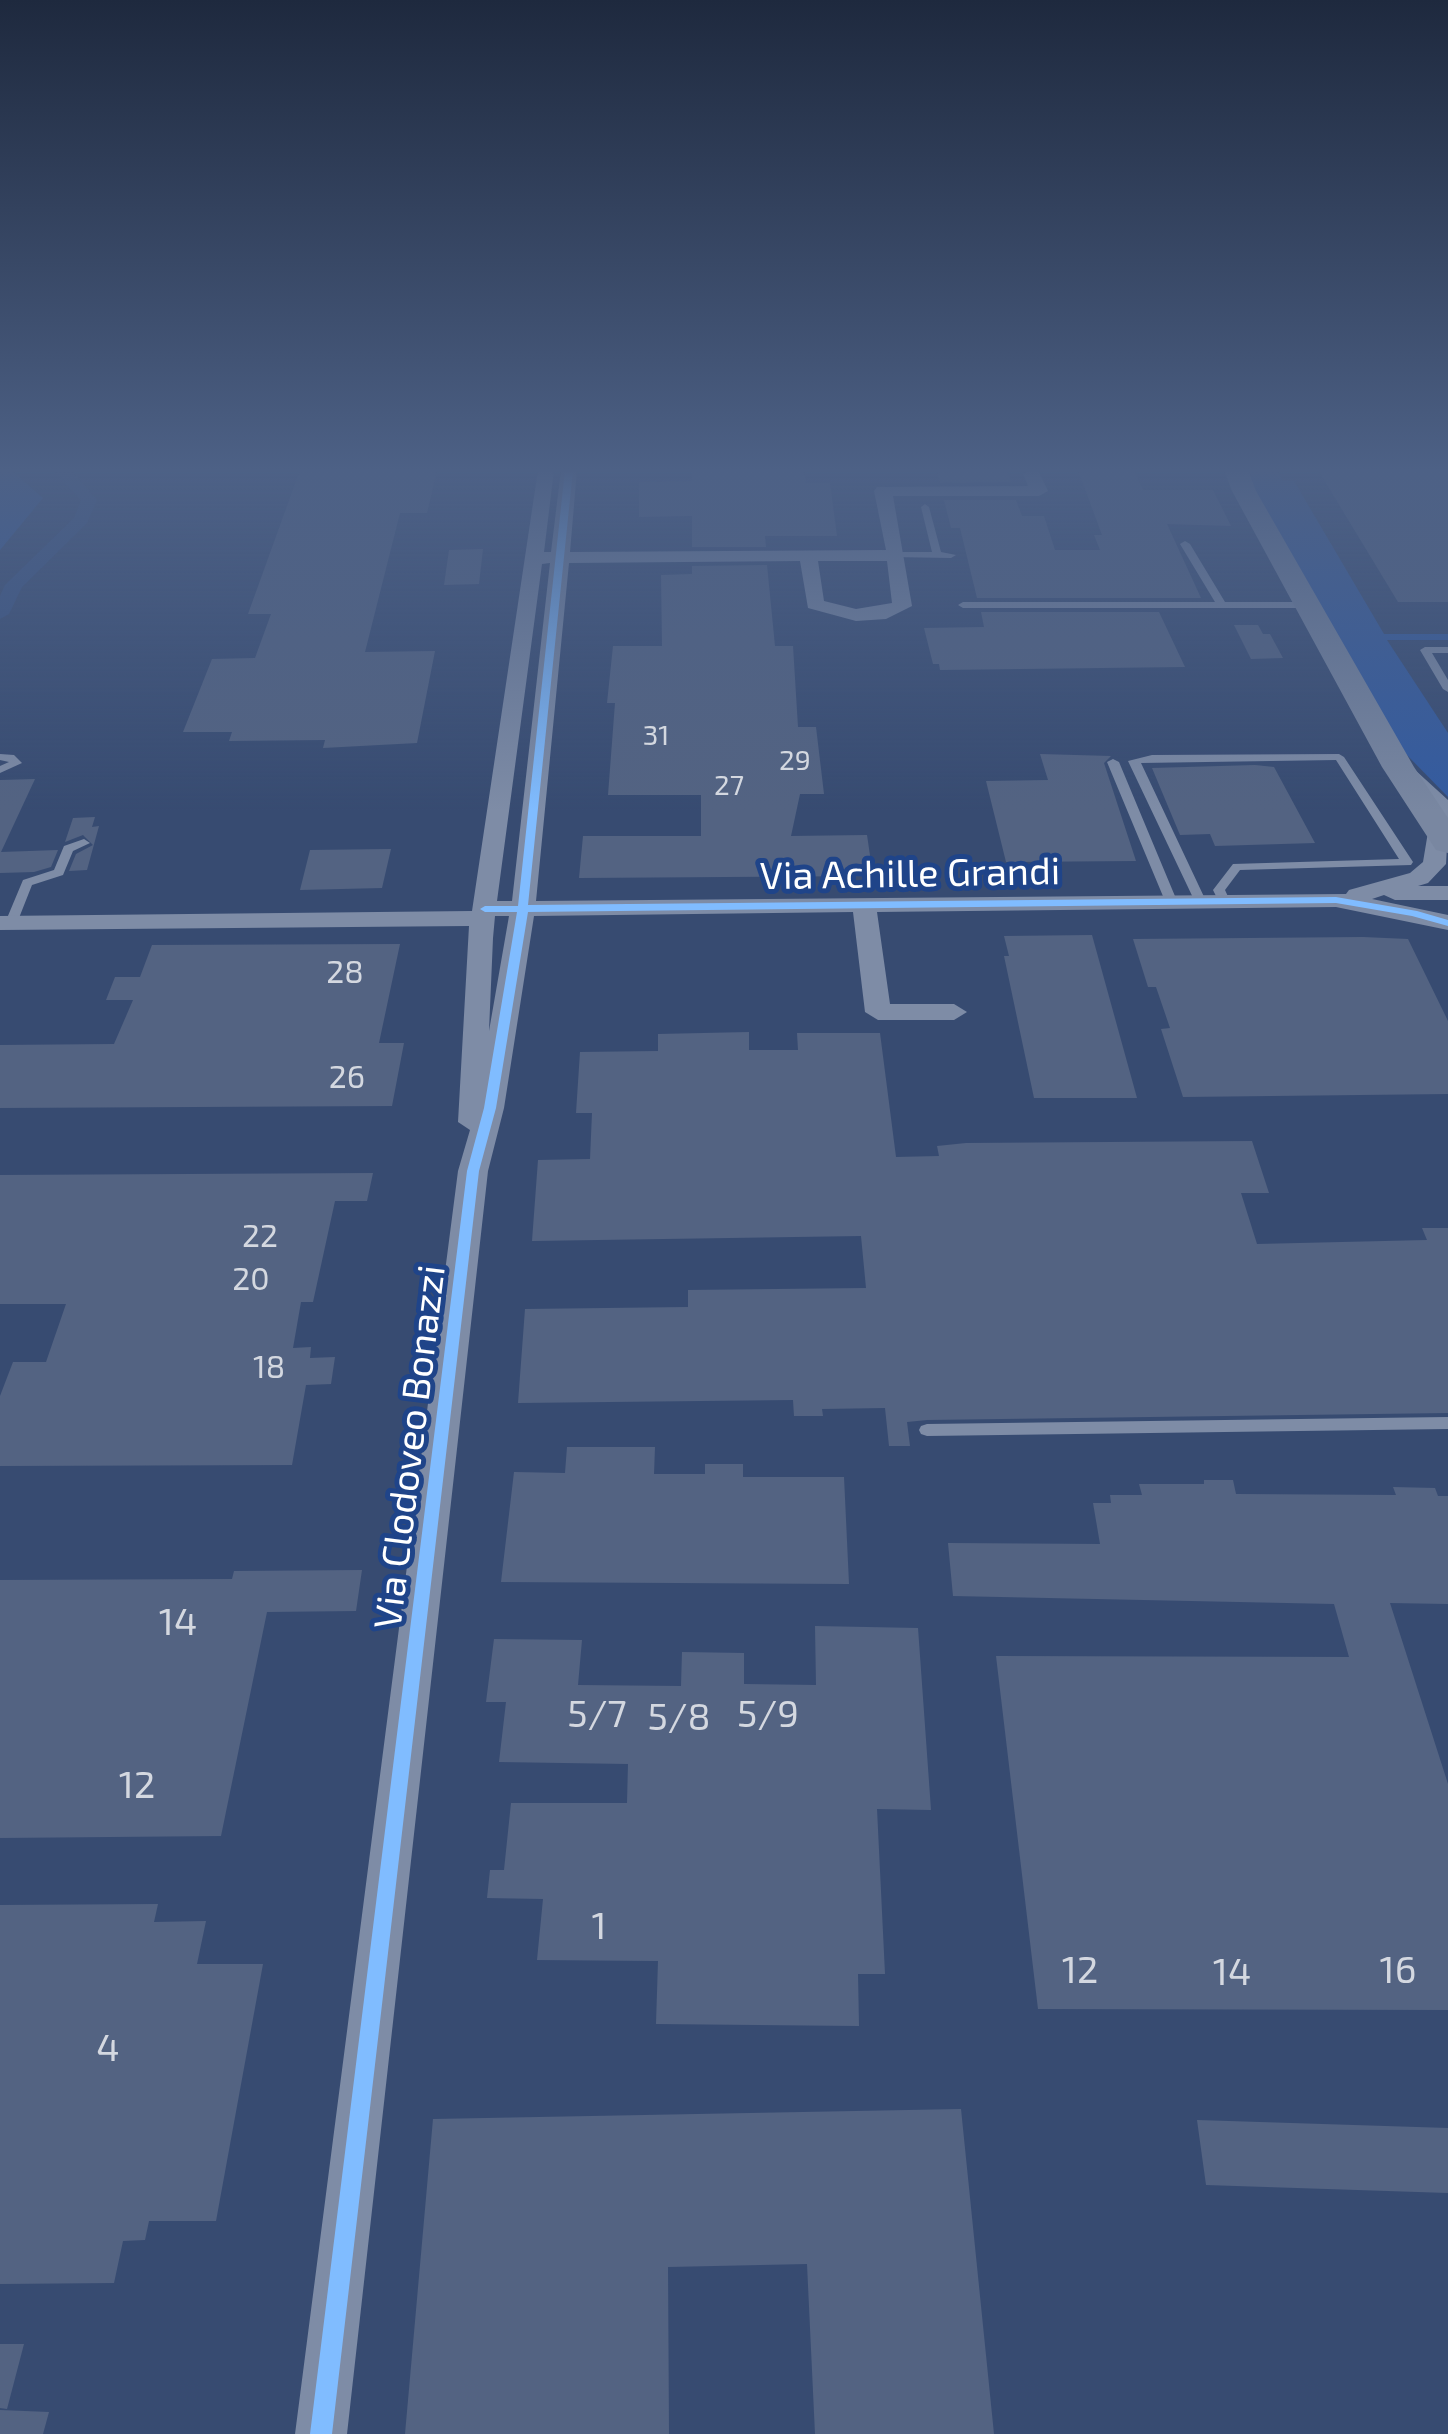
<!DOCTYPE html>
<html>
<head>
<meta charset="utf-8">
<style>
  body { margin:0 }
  canvas { display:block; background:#374b71 }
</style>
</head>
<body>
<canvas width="1448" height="2434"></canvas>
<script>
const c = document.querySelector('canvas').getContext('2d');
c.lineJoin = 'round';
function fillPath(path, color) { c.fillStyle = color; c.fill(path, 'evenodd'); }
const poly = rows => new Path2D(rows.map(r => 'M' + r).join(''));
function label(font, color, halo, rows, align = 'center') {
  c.font = font + ' "Exo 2",sans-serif'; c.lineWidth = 10; c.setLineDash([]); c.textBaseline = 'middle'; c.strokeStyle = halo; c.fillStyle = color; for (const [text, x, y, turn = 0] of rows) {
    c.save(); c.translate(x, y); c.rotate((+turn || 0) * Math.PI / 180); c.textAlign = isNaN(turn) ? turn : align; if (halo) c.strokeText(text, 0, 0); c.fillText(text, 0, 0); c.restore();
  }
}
const green = poly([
  [0,470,11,470,43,498,0,550],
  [1247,470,1277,470,1282,481,1294,481,1384,634,1448,634,1448,640,1387,640,1448,733,1448,797,1404,752,1258,498]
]);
const canal = poly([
  [53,470,71,470,97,500,87,523,22,587,9,614,0,619,0,596,5,585,74,518,81,500,53,470]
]);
const building = poly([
  [300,470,437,470,427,513,400,513,365,652,435,651,417,743,323,748,325,740,229,741,232,732,183,732,212,659,255,658,271,614,248,614],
  [692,470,804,470,806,483,830,483,837,536,765,536,766,547,692,547,692,516,639,517,639,482,692,481],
  [962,470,1007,470,1011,482,940,483,937,471],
  [1078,470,1134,470,1143,490,1213,490,1231,526,1167,524,1201,598,977,598,960,528,951,528,944,500,1016,500,1022,516,1044,516,1055,550,1100,550,1094,535,1102,535],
  [1318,470,1448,470,1448,602,1398,602],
  [483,549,479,584,444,585,449,550],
  [767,565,775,646,793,646,798,727,816,727,824,794,800,794,791,836,867,835,873,876,579,878,583,836,701,836,701,795,608,795,615,703,607,703,613,646,662,646,661,575,692,574,692,566],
  [981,612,1159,612,1185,667,940,670,939,664,933,664,924,628,984,627],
  [1234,625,1258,625,1263,634,1270,634,1283,658,1251,659],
  [1040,754,1111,756,1104,763,1136,861,1006,862,986,781,1048,780],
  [1255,765,1274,767,1315,843,1215,846,1210,834,1180,835,1152,768],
  [35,779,1,852,58,850,51,867,34,872,0,873,0,780],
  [95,817,92,827,99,826,87,870,69,871,76,854,93,845,83,835,65,842,73,818],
  [391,849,382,888,300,890,310,850],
  [1092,935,1137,1098,1034,1098,1004,956,1009,956,1004,936],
  [1363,937,1408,939,1448,1021,1448,1094,1183,1097,1161,1029,1170,1028,1156,987,1148,987,1133,939],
  [400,944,379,1043,404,1043,392,1106,0,1108,0,1045,114,1044,133,1000,106,1000,115,977,140,977,152,945],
  [749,1032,749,1050,798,1050,797,1033,880,1033,896,1157,939,1156,937,1146,966,1143,1252,1141,1269,1193,1241,1193,1257,1244,1427,1240,1422,1228,1448,1228,1448,1413,927,1420,907,1422,910,1446,889,1446,885,1408,822,1409,823,1416,794,1416,793,1400,518,1403,525,1309,688,1307,688,1290,866,1288,861,1236,532,1241,538,1160,590,1159,592,1113,576,1113,580,1052,658,1051,658,1034],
  [373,1173,367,1201,335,1201,313,1302,301,1302,293,1348,311,1347,310,1358,335,1357,331,1384,306,1385,292,1465,0,1466,0,1396,13,1362,46,1362,66,1304,0,1304,0,1175],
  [567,1447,655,1447,654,1474,705,1474,705,1464,743,1464,743,1477,844,1477,849,1584,501,1582,514,1472,565,1473],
  [1204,1480,1233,1480,1236,1494,1396,1495,1393,1487,1435,1488,1438,1496,1448,1496,1448,1604,1390,1603,1448,1784,1448,2010,1038,2009,996,1656,1349,1657,1334,1604,953,1596,948,1543,1100,1544,1093,1503,1111,1503,1110,1495,1142,1495,1139,1484,1204,1484],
  [362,1570,356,1611,267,1612,221,1836,0,1838,0,1580,232,1579,234,1571],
  [815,1626,918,1628,931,1810,877,1809,885,1974,858,1974,859,2026,656,2024,658,1961,537,1960,543,1899,487,1898,490,1870,504,1870,511,1803,627,1803,628,1764,499,1762,506,1702,486,1702,494,1639,582,1640,578,1685,681,1686,682,1652,744,1653,744,1684,816,1685],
  [158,1904,154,1922,206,1921,197,1964,263,1964,216,2221,149,2221,145,2240,123,2241,114,2283,0,2284,0,1905],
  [961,2109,994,2434,815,2434,807,2264,668,2267,669,2434,405,2434,433,2119],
  [1197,2120,1448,2128,1448,2193,1206,2185],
  [0,2344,24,2344,7,2409,0,2408],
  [0,2410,49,2412,43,2434,0,2434]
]);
const service = poly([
  [925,504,929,507,941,552,956,555,951,558,893,557,893,553,896,552,932,552,921,507,925,504],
  [1185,541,1190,544,1225,602,1307,602,1312,605,1307,608,963,608,958,605,963,602,1215,602,1180,544,1185,541],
  [1425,647,1448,647,1448,653,1432,653,1448,680,1448,692,1443,689,1420,650,1425,647],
  [0,754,14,755,22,763,0,773,0,766,9,762,0,760,0,754],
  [1339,754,1344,757,1413,862,1411,865,1240,870,1225,890,1230,901,1224,905,1220,904,1213,890,1233,864,1399,859,1336,760,1141,763,1206,901,1200,905,1196,904,1128,761,1152,755,1339,754],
  [1113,759,1119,762,1177,901,1175,904,1171,905,1165,901,1107,762,1113,759],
  [84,839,90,843,73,851,63,875,32,885,17,923,11,927,7,926,5,923,23,880,54,870,64,846,84,839],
  [1448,1417,1448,1429,927,1436,921,1434,919,1430,921,1426,927,1424,1448,1417]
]);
const minor = poly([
  [538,470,554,470,544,552,551,552,561,470,577,470,570,552,886,550,874,491,877,487,1028,486,1023,473,1038,470,1048,491,1039,496,893,496,912,606,886,619,856,621,808,608,800,561,569,563,536,901,1346,894,1349,890,1410,873,1423,862,1428,832,1440,825,1448,827,1446,864,1428,883,1418,886,1448,886,1448,900,1395,900,1384,895,1372,899,1448,915,1448,930,1336,907,877,912,890,1004,954,1004,967,1012,954,1020,878,1020,865,1012,853,912,534,916,504,1108,488,1171,347,2434,295,2434,458,1171,470,1130,458,1122,469,926,0,930,0,916,472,911,538,470],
  [818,561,887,561,892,603,856,609,824,601,818,561],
  [550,563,512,901,497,901,542,564,550,563],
  [495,916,509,916,489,1031,493,938,495,916],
  [1406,767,1414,769,1448,800,1448,819,1440,817,1398,779,1395,774,1406,767]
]);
const secondary = poly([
  [1224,470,1248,470,1256,491,1414,767,1448,818,1448,853,1436,850,1382,767,1232,491,1224,470]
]);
const cycleway = poly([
  [565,470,573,470,528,905,1336,897,1417,911,1448,920,1448,926,1412,916,1336,903,528,912,496,1108,479,1171,332,2434,310,2434,467,1171,484,1108,517,912,485,912,480,909,485,906,518,906,565,470]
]);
const farNumbernames = [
  ["31",656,736],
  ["29",795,761],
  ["27",729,786]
];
const numberNames = [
  ["28",345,972],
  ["26",347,1077],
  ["22",260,1236],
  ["20",251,1279],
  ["18",269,1367]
];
const streetNames = [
  ["Via Achille Grandi",910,874,-1],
  ["Via Clodoveo Bonazzi",410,1447,-83]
];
const nearNumbernames = [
  ["14",178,1622],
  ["5/7",597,1714],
  ["5/9",768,1714],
  ["5/8",679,1717],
  ["12",137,1785],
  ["1",599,1926],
  ["12",1080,1970],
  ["16",1398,1970],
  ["14",1232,1972],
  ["4",108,2048]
];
fillPath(green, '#335ba0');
fillPath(canal, '#385384');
fillPath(building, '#536382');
fillPath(service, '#7e8ca6');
fillPath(minor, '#7e8ca6');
fillPath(secondary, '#7987a1');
fillPath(cycleway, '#80bcff');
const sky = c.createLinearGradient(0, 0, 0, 811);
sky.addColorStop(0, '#1e293e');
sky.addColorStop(0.58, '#4d6186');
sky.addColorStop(1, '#4d618600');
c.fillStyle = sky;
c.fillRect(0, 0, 1448, 811);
label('28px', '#d4d8e0', null, farNumbernames);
label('32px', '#d4d8e0', null, numberNames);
label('38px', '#fff', '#1f4489', streetNames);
label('38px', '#d4d8e0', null, nearNumbernames);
</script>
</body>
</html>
